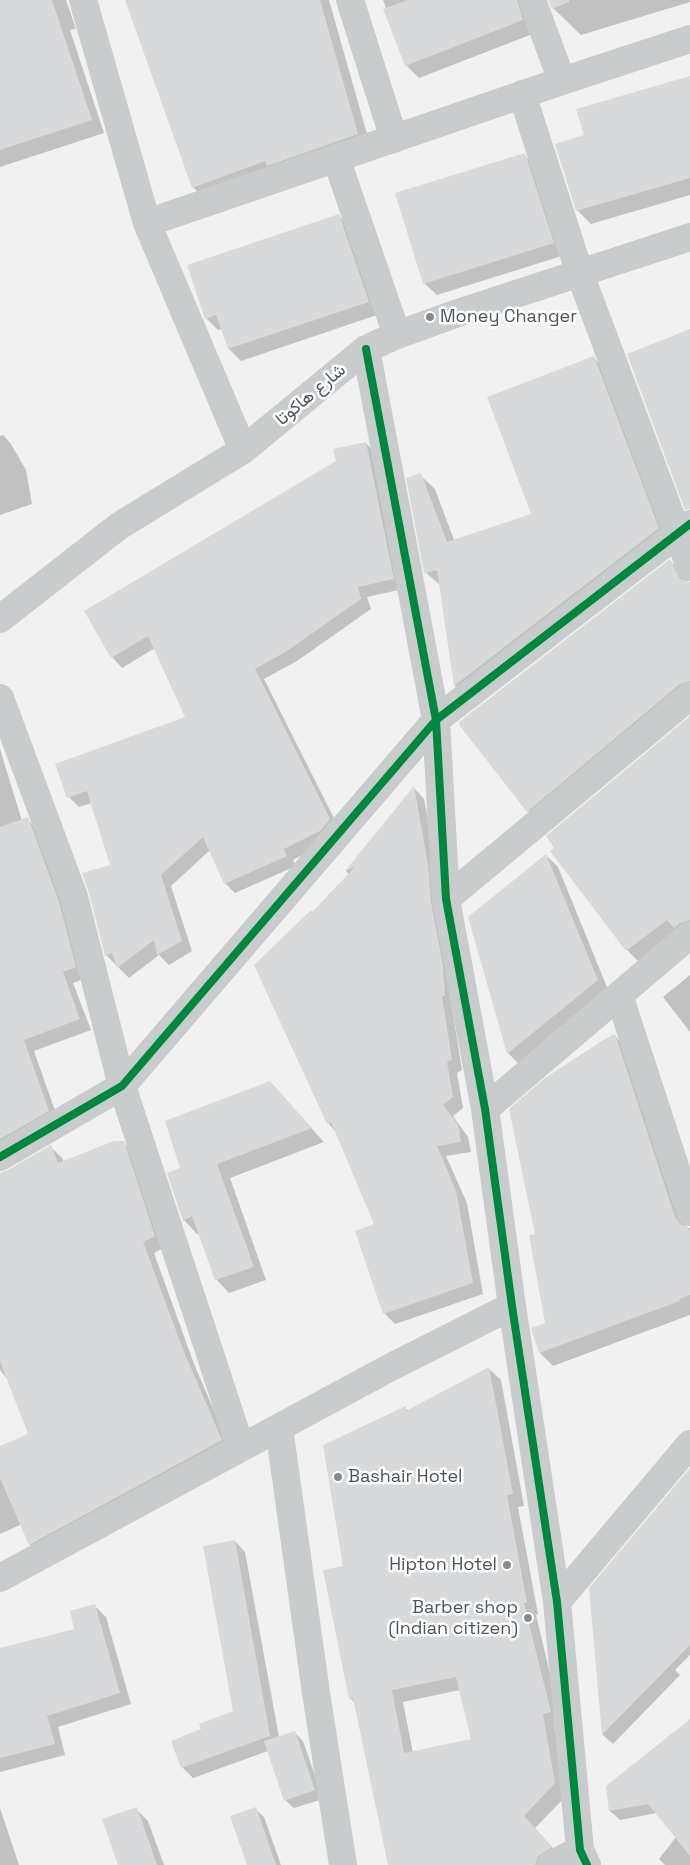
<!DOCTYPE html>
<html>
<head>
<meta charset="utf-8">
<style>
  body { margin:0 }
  canvas { display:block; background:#f2f1f1 }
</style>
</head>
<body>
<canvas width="690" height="1865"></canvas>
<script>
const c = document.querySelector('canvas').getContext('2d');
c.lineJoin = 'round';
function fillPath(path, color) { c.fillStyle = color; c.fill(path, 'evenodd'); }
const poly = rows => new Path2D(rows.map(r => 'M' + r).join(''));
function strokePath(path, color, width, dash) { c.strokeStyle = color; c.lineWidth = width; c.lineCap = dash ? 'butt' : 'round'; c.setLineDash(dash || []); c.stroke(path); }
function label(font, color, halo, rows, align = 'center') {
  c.font = font + ' "Space Grotesk",Vazirmatn,sans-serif'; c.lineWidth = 5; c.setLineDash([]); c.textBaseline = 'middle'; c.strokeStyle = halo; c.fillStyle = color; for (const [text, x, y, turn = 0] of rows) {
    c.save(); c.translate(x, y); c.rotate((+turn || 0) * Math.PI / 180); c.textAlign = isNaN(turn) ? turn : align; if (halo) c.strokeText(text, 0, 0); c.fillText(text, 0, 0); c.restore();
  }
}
const shadow = poly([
  [0,0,66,0,76,29,70,30,104,133,0,167],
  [126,0,329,0,371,148,207,201,193,187],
  [383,0,538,0,535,33,419,78,406,65],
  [549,0,690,0,690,2,581,35,553,8],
  [690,78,690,195,591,224,577,210,585,136],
  [524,155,536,167,565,255,437,295,424,283],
  [338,215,350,227,380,314,241,361,229,349,222,329,218,330,206,318],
  [594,358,608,372,672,543,469,700,455,686,441,586,425,572,420,475,435,489,454,540,533,515],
  [3,435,11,444,26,470,32,504,0,515,0,436],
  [366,443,376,454,403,589,367,597,371,609,297,661,264,679,340,830,330,841,293,860,296,866,235,893,225,883,210,850,171,886,192,951,169,965,159,955,129,978,106,955,112,866,92,803,79,807,69,797,187,717,155,648,122,668,112,657],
  [670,561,685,575,690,589,690,702,542,825,528,811],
  [690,718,690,926,638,961,627,950,551,851],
  [0,749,22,821,27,819,38,830,86,978,73,983,91,1030,34,1051,59,1122,0,1158],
  [414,788,424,799,439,876,452,1007,462,1070,457,1073,463,1108,453,1116,468,1137,471,1152,446,1156,467,1203,483,1294,395,1324,384,1313,376,1225,336,1132,328,1123,312,913,349,874,346,871],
  [546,855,558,867,609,992,520,1065,508,1053],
  [690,975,690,1032,663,997],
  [615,1036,628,1049,687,1228,690,1228,690,1315,553,1366,540,1353,547,1324,536,1235],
  [270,1083,324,1142,230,1178,266,1280,229,1293,216,1279,199,1233,197,1234,184,1220,182,1169],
  [123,1142,134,1154,165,1247,154,1253,194,1364,232,1452,41,1555,30,1544,22,1524,0,1534,0,1448,30,1435,9,1381,0,1370,0,1174,8,1172,51,1147,62,1158,64,1162],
  [489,1369,501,1380,524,1506,518,1507,538,1614,536,1615,562,1724,554,1726,567,1795,535,1828,563,1859,554,1865,389,1865,355,1703,350,1698,345,1567,405,1408,409,1411],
  [460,1690,473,1740,413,1753,403,1702],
  [690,1470,690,1655,675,1670,680,1675,613,1744,603,1735,591,1588],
  [235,1541,245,1552,279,1737,294,1732,303,1741,323,1799,294,1808,285,1800,268,1751,193,1778,182,1767,202,1730,234,1712],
  [95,1606,106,1617,131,1704,58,1727,65,1755,0,1772,0,1649,76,1630],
  [690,1731,690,1865,665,1865,659,1859,676,1837,657,1813,620,1820,610,1811],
  [0,1808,19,1865,0,1865],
  [136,1809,148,1821,164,1865,119,1865],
  [255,1809,264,1817,281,1865,248,1865]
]);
const building = poly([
  [0,0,52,0,92,120,0,150],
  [125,0,320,0,358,134,267,166,265,161,192,188],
  [408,0,517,0,523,20,405,66,383,9],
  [549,0,569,0,569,2,552,9],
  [690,76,690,178,576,211,555,144,584,135,576,109],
  [525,153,554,243,423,284,395,193],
  [339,214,369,302,228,349,216,315,205,319,187,265],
  [690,329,690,509,685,510,627,354],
  [594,356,659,528,454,686,437,570,424,573,406,478,421,473,447,542,531,514,487,397],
  [366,442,394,579,358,587,361,599,287,651,255,669,330,819,320,831,284,849,287,856,224,884,203,837,161,875,182,941,157,955,154,940,117,968,112,953,105,956,89,893,82,873,110,865,87,791,67,798,55,764,185,717,148,636,111,658,84,611,336,461,333,449],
  [670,559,680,579,690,582,690,681,680,684,527,812,460,726,459,722],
  [690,716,690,920,680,923,674,928,667,920,626,951,550,851,554,848,546,836],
  [414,786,428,864,431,902,443,966,445,996,442,996,452,1060,447,1062,453,1097,443,1105,458,1125,461,1142,437,1146,456,1191,473,1283,383,1314,355,1231,374,1224,331,1122,327,1124,254,965,311,910,312,912,355,867,345,871],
  [28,817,59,902,76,967,63,972,80,1019,24,1040,49,1111,0,1139,0,827],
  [546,854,598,980,507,1054,468,917],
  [615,1034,675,1217,680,1224,688,1227,690,1232,690,1295,679,1299,680,1301,539,1353,531,1328,545,1323,529,1235,535,1234,509,1109,545,1078,605,1039],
  [270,1081,312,1128,217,1164,254,1267,215,1280,192,1216,183,1221,167,1173,180,1168,165,1121],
  [114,1141,124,1141,155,1236,143,1242,184,1352,222,1440,29,1545,0,1478,0,1446,28,1434,0,1361,0,1173,8,1170,51,1145,58,1163],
  [489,1367,513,1494,507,1495,527,1603,524,1603,551,1712,543,1714,555,1783,524,1816,552,1847,538,1856,535,1865,388,1865,353,1698,349,1699,323,1570,343,1566,323,1445,406,1406,406,1411],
  [456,1677,471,1739,404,1753,392,1690],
  [690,1468,690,1645,602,1735,589,1588],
  [235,1540,270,1736,181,1768,171,1741,201,1729,199,1724,233,1711,203,1546],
  [95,1604,120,1693,47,1716,55,1744,0,1758,0,1648,74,1629,70,1611],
  [690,1719,690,1856,648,1804,609,1811,606,1786],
  [295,1731,315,1790,284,1801,264,1741],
  [137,1807,157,1865,118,1865,102,1819],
  [256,1807,276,1865,247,1865,230,1816]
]);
const minor = poly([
  [83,0,147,223,243,450],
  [350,0,394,139],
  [532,0,562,81],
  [522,94,580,274,690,567],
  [336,158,397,335],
  [147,223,562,81,690,39],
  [366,349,436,720,446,899,485,1109,512,1306,557,1602,580,1850,587,1865],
  [0,619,119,526,243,450,366,349,397,335,455,314,690,237],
  [0,698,74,897,122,1086,241,1448],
  [446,899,690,696],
  [619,995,690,1212],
  [485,1109,690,935],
  [0,1157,122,1086,436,720,690,524],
  [279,1428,316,1693,343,1865],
  [0,1578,391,1367,512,1306],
  [557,1602,690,1444],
  [551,1865,580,1850]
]);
const cycleway = poly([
  [366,349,436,720,446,899,485,1109,512,1306,557,1602,580,1850,587,1865],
  [0,1157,122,1086,436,720,690,524]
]);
const markers = [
  [430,317,5,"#838c92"],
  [338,1477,5,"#838c92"],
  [507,1565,5,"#838c92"],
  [528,1618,5,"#838c92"]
];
const poiNames = [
  ["Money Changer",440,317],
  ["Bashair Hotel",348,1477],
  ["Hipton Hotel",497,1565,"right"],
  ["Barber shop",518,1608,"right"],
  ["(Indian citizen)",518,1629,"right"]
];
const streetNames = [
  ["شارع هاكوتا",311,395,-40]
];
fillPath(shadow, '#0003');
fillPath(building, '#d8d9da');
strokePath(minor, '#c8cccd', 28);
strokePath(cycleway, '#00873e', 8);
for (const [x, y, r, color] of markers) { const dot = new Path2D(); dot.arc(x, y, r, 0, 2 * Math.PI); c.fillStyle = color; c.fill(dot); strokePath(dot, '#fff', 2); }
label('18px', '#47565f', '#fff', poiNames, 'left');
label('18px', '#47565f', '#fff', streetNames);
</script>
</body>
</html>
